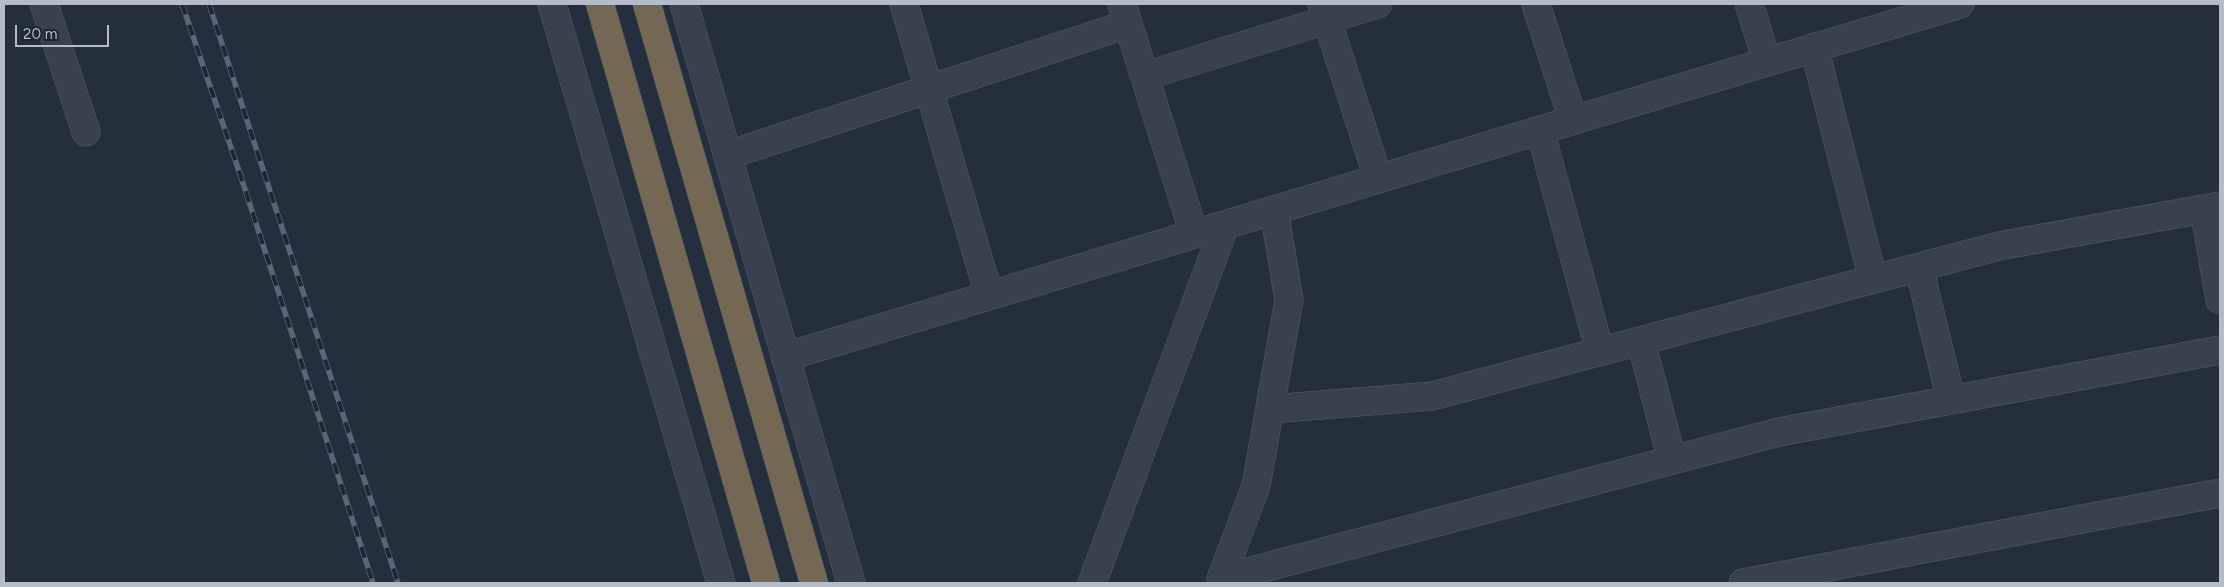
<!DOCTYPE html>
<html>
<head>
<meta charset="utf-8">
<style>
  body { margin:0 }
  #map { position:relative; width:2224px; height:587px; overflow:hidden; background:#242f3e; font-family:Figtree,sans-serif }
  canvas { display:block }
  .frame { position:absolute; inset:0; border:5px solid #b4bcc9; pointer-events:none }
  .scale { position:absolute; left:15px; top:25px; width:94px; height:22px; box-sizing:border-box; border:2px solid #b4bcc9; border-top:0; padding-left:6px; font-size:15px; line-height:18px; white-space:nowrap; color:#b4bcc9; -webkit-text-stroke:4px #1d2633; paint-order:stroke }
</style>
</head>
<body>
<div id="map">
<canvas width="2224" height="587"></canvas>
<div class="frame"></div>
<div class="scale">20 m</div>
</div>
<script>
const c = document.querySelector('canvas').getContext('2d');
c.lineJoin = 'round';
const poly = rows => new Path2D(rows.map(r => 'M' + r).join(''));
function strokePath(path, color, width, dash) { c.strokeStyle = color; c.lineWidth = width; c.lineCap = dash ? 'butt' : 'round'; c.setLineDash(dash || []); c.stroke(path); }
const minor = poly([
  [44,4,86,132],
  [552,4,721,583],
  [684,4,851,583],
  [904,4,989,295],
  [1122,4,1194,234],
  [1322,4,1378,178],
  [1536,4,1573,120],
  [1749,4,1767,61],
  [1814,47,1873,279],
  [1145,76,1378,4],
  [1540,130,1600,352],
  [728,155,1128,24],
  [2204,209,2220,300],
  [1919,267,1951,400],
  [1641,341,1672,460],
  [785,357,1960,4],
  [1271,409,1432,396,1999,246,2220,206],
  [1221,579,1779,432,2220,350],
  [1221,579,1256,486,1289,300,1274,210],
  [1092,583,1225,225],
  [1743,583,2220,493]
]);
const highway = poly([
  [600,4,766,583],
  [647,4,814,583]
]);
const rail = poly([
  [182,4,240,174,373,583],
  [209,4,398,583]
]);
strokePath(minor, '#565f6c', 29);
strokePath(highway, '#434c59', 29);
strokePath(minor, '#38414e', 28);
strokePath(highway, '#746855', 28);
strokePath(rail, '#5a6575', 5.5);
strokePath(rail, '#1d2633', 4, [11]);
</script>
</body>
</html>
